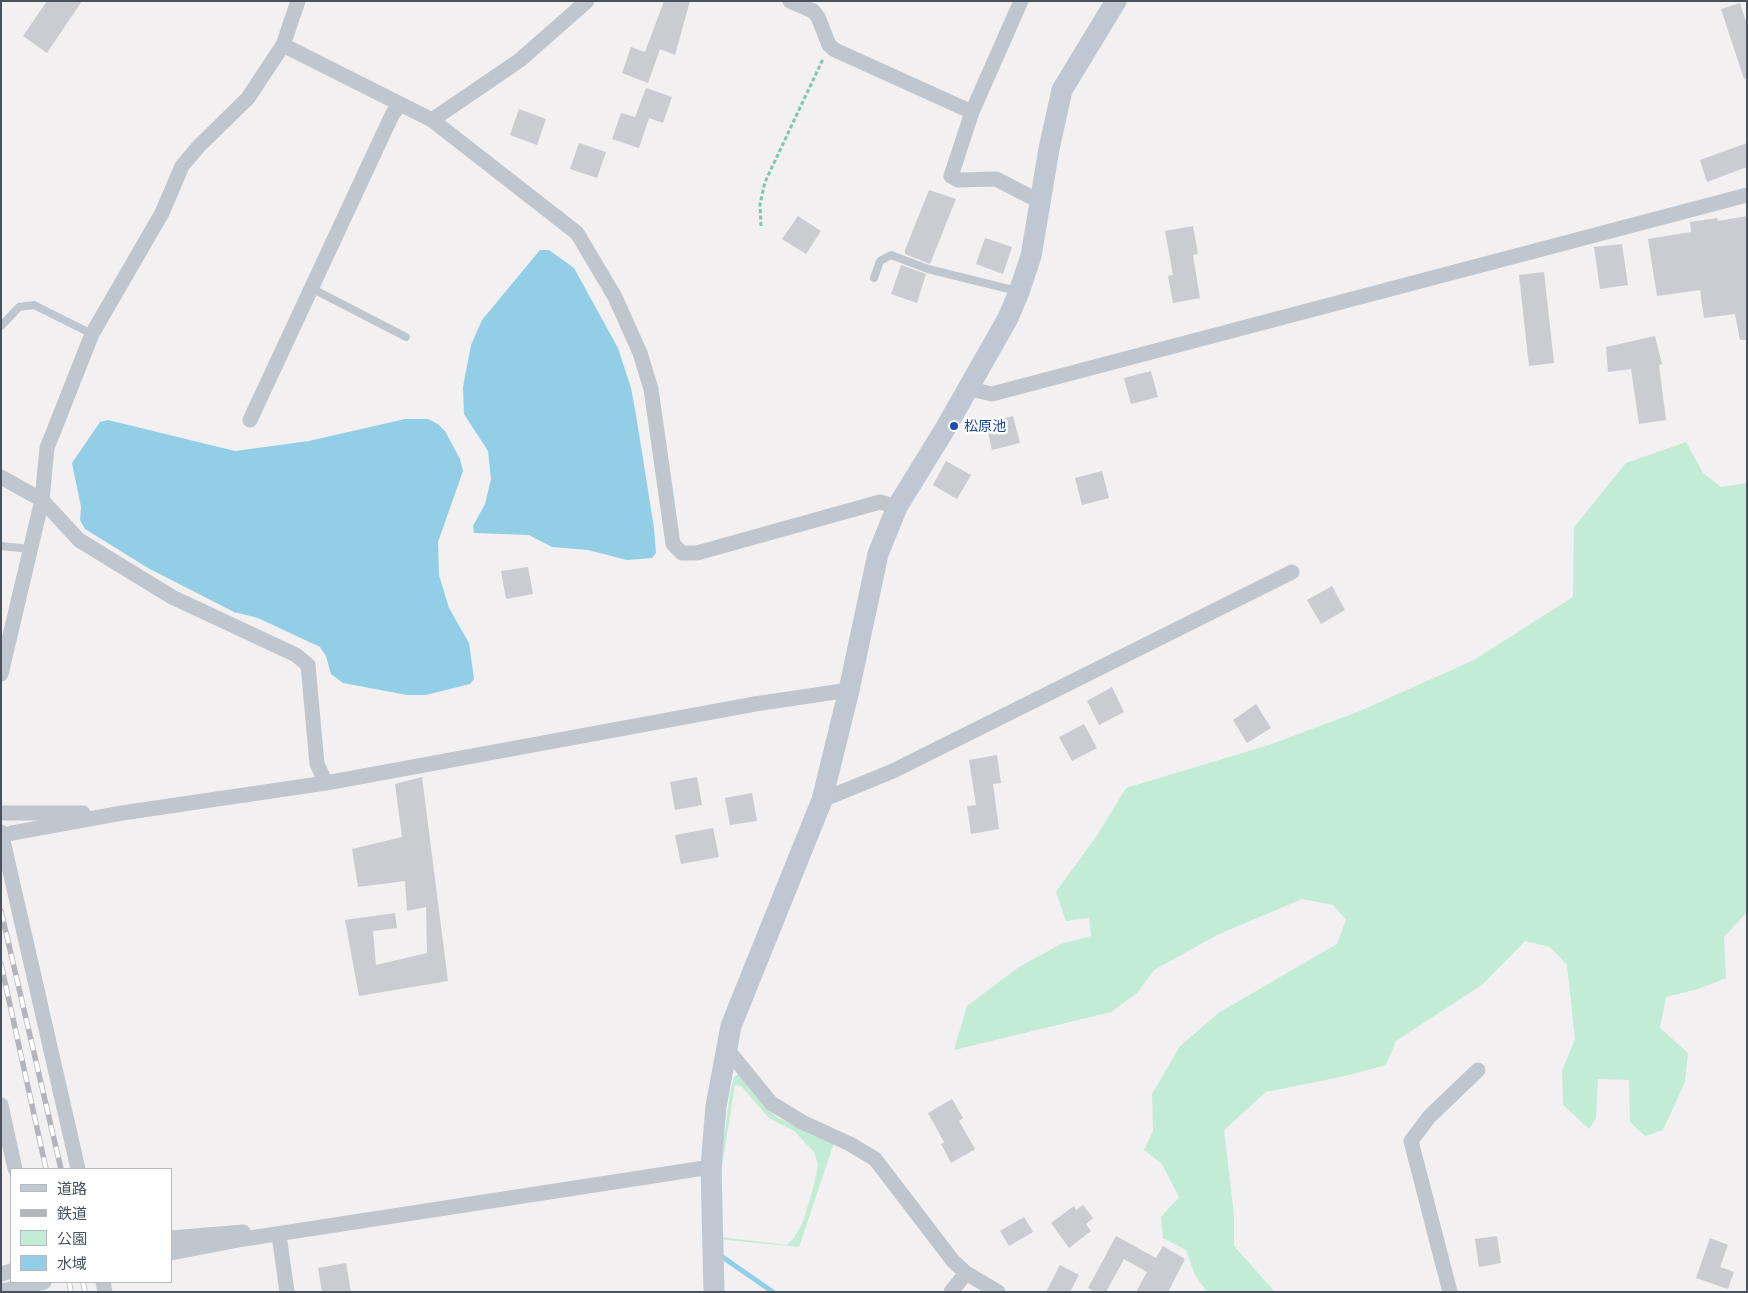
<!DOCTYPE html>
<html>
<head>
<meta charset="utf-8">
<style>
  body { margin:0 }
  #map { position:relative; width:1748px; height:1293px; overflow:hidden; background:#f2f0f0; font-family:Barlow,"Noto Sans JP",sans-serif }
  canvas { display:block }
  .frame { position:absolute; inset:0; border:2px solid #49525c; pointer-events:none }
  .legend { position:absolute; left:10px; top:1168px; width:162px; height:115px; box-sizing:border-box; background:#fff; border:1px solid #b6babe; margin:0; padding:6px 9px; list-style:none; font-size:15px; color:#49525c }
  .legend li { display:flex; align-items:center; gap:10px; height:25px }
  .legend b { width:25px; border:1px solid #b6babe }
</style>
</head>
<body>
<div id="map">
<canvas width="1748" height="1293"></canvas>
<div class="frame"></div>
<ul class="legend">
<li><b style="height:6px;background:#bfc7d2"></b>道路</li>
<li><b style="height:6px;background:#b3b5ba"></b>鉄道</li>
<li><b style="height:14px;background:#c2ecd5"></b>公園</li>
<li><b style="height:14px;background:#92cfe6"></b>水域</li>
</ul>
</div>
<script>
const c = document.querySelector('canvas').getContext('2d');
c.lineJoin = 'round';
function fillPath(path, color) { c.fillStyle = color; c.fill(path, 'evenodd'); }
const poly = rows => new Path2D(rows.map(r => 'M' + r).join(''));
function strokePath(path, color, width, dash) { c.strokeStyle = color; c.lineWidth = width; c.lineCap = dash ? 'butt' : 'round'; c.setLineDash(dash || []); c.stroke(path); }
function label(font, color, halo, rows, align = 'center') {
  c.font = font + ' Barlow,"Noto Sans JP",sans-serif'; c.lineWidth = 5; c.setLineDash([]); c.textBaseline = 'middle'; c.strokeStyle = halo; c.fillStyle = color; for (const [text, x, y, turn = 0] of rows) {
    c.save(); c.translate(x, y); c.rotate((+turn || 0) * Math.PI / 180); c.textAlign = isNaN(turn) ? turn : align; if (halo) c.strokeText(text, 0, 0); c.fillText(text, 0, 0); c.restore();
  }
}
const green = poly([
  [1686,442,1703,473,1721,487,1747,483,1747,912,1724,937,1726,978,1698,989,1666,997,1660,1028,1688,1053,1685,1082,1663,1130,1645,1136,1630,1122,1629,1080,1598,1079,1596,1118,1589,1129,1563,1105,1562,1071,1575,1039,1567,965,1550,947,1525,941,1483,984,1396,1041,1386,1065,1345,1076,1266,1092,1224,1130,1234,1215,1234,1246,1275,1292,1207,1292,1195,1275,1186,1250,1163,1238,1161,1217,1179,1197,1162,1164,1144,1150,1153,1131,1152,1094,1180,1046,1220,1012,1337,944,1346,920,1333,905,1302,899,1217,935,1154,970,1137,993,1111,1012,954,1050,967,1006,1019,967,1061,944,1091,936,1089,918,1066,921,1056,892,1098,834,1126,788,1269,745,1360,711,1474,660,1573,597,1574,527,1626,463],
  [738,1074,763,1105,778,1118,834,1143,799,1247,718,1239,720,1167,730,1094,734,1077],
  [735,1085,742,1087,769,1118,794,1131,814,1152,818,1164,814,1185,803,1222,794,1238,786,1245,720,1237,722,1167]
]);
const water = poly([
  [540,250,549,250,574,268,618,348,631,388,636,415,654,528,656,553,652,558,627,560,588,550,552,547,529,535,474,533,473,526,485,504,491,479,488,451,464,414,463,387,471,345,482,320],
  [405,419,428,419,438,424,445,431,460,459,463,471,438,542,439,575,449,608,469,643,474,679,470,684,426,695,407,695,343,683,331,674,326,656,320,647,258,618,234,612,148,568,85,529,80,520,81,507,72,463,100,422,108,420,235,451,309,441]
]);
const stream = poly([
  [721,1256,773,1292]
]);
const building = poly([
  [47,1,82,1,47,53,23,36],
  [664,1,690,1,675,55,660,49,648,83,622,73,631,47,645,52],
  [1740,3,1747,25,1747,78,1744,79,1721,9],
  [646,88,672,97,663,123,649,118,639,148,612,139,621,113,635,117],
  [519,109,546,119,537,145,510,135],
  [579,143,606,152,597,178,570,169],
  [1747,143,1747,167,1707,182,1700,160],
  [929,190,956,199,930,264,905,254,905,250],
  [798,216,821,231,806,254,782,239],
  [1747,216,1747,340,1740,340,1735,314,1704,318,1700,290,1657,296,1648,239,1691,232,1690,222,1717,218,1718,221],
  [1193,226,1198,254,1193,255,1200,298,1173,303,1168,276,1173,275,1165,231],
  [985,238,1012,247,1003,274,976,264],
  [1622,244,1628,285,1600,289,1594,247],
  [901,265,926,274,917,303,891,294],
  [1544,272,1554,363,1529,366,1519,275],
  [1655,336,1662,364,1659,365,1666,420,1639,424,1631,369,1608,372,1606,347],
  [1151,371,1158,397,1131,404,1124,378],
  [1013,416,1020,443,992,450,986,423],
  [946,461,971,475,957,499,933,485],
  [1102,471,1109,498,1082,505,1075,478],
  [528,567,533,594,506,599,501,571],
  [1332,586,1345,610,1321,624,1307,600],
  [1112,687,1124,712,1099,725,1087,701],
  [1256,704,1271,728,1247,743,1233,720],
  [1084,724,1097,748,1072,761,1059,737],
  [997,755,1001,783,993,784,999,829,971,834,967,806,976,805,969,760],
  [422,777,448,981,359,996,345,920,395,913,397,928,373,931,376,965,427,953,426,907,407,911,405,881,358,887,352,849,402,837,395,784],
  [697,777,702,805,675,810,670,782],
  [752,793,757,821,730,825,725,798],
  [713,828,719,857,681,864,675,835],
  [952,1099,963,1118,959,1121,975,1149,951,1163,941,1144,944,1142,928,1113],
  [1083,1205,1093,1218,1086,1224,1091,1231,1069,1248,1051,1223,1074,1206,1076,1210],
  [1024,1217,1033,1232,1009,1246,1000,1231],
  [1116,1236,1156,1258,1163,1246,1185,1259,1168,1292,1136,1292,1147,1272,1124,1259,1106,1292,1095,1292,1088,1288],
  [1497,1236,1501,1263,1479,1267,1475,1239],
  [1710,1238,1728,1245,1720,1267,1734,1272,1728,1289,1696,1278],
  [346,1263,351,1292,322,1292,318,1268],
  [1060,1265,1079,1275,1070,1292,1046,1292]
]);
const path = poly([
  [761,226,760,204,765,182,823,59]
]);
const lane = poly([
  [874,278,880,261,891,255,928,269,1017,291],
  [311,288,406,337],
  [1,326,19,307,34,305,92,334],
  [1,546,30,549]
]);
const street = poly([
  [790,1,813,11,818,17,829,45,835,50,972,112],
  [1021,1,972,112,951,176,958,180,996,179,1039,201],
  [283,45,432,120,577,233,615,297,640,353,651,389,673,544,682,553,697,553,880,502,897,507],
  [432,120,520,60,587,1],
  [966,388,992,394,1747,195],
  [250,420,392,115,400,104],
  [1,477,42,500,79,540,172,597,296,655,308,665,317,764,326,783],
  [1,674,42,500,47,448,92,334,162,213,182,166,199,146,248,98,283,45,298,1],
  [822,800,893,771,1292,572],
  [1,813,83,813],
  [1,832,78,1169],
  [12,833,122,813,326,783,755,704,849,690],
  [727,1049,771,1103,802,1122,850,1144,875,1159,953,1261,966,1273,998,1292],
  [1,1105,15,1169],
  [279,1235,287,1292],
  [171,1238,243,1232],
  [171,1253,244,1239,711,1167],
  [1,1274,11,1271],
  [103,1282,105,1292],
  [1,1291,29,1286],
  [951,1292,966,1273],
  [1450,1292,1411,1141,1429,1117,1478,1070]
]);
const secondary = poly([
  [714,1292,711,1167,716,1106,731,1026,822,800,849,690,878,554,897,507,945,429,1008,318,1019,292,1031,256,1049,149,1062,90,1116,1]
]);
const rail = poly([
  [1,911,61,1169],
  [1,964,46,1169],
  [69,1282,71,1292],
  [83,1282,85,1292]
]);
const streetBridge = poly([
  [1,836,12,833],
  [29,1286,44,1282]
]);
const markers = [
  [954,426,5,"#1a4fb4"]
];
const transitNames = [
  ["松原池",964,426]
];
fillPath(green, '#c2ecd5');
fillPath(water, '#92cfe6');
strokePath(stream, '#92cfe6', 5);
fillPath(building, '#caccd2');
strokePath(path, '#7cc8a8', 3, [4, 2.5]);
strokePath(lane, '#bfc6ce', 8);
strokePath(street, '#bfc6ce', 15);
strokePath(secondary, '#bfc7d2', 21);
strokePath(rail, '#b3b5ba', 5.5);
strokePath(rail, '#fff', 4, [11]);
strokePath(streetBridge, '#bfc6ce', 15);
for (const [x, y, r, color] of markers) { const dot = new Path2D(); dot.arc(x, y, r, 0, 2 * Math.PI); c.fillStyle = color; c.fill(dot); strokePath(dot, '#fff', 2); }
label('14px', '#164399', '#fff', transitNames, 'left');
</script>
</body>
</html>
